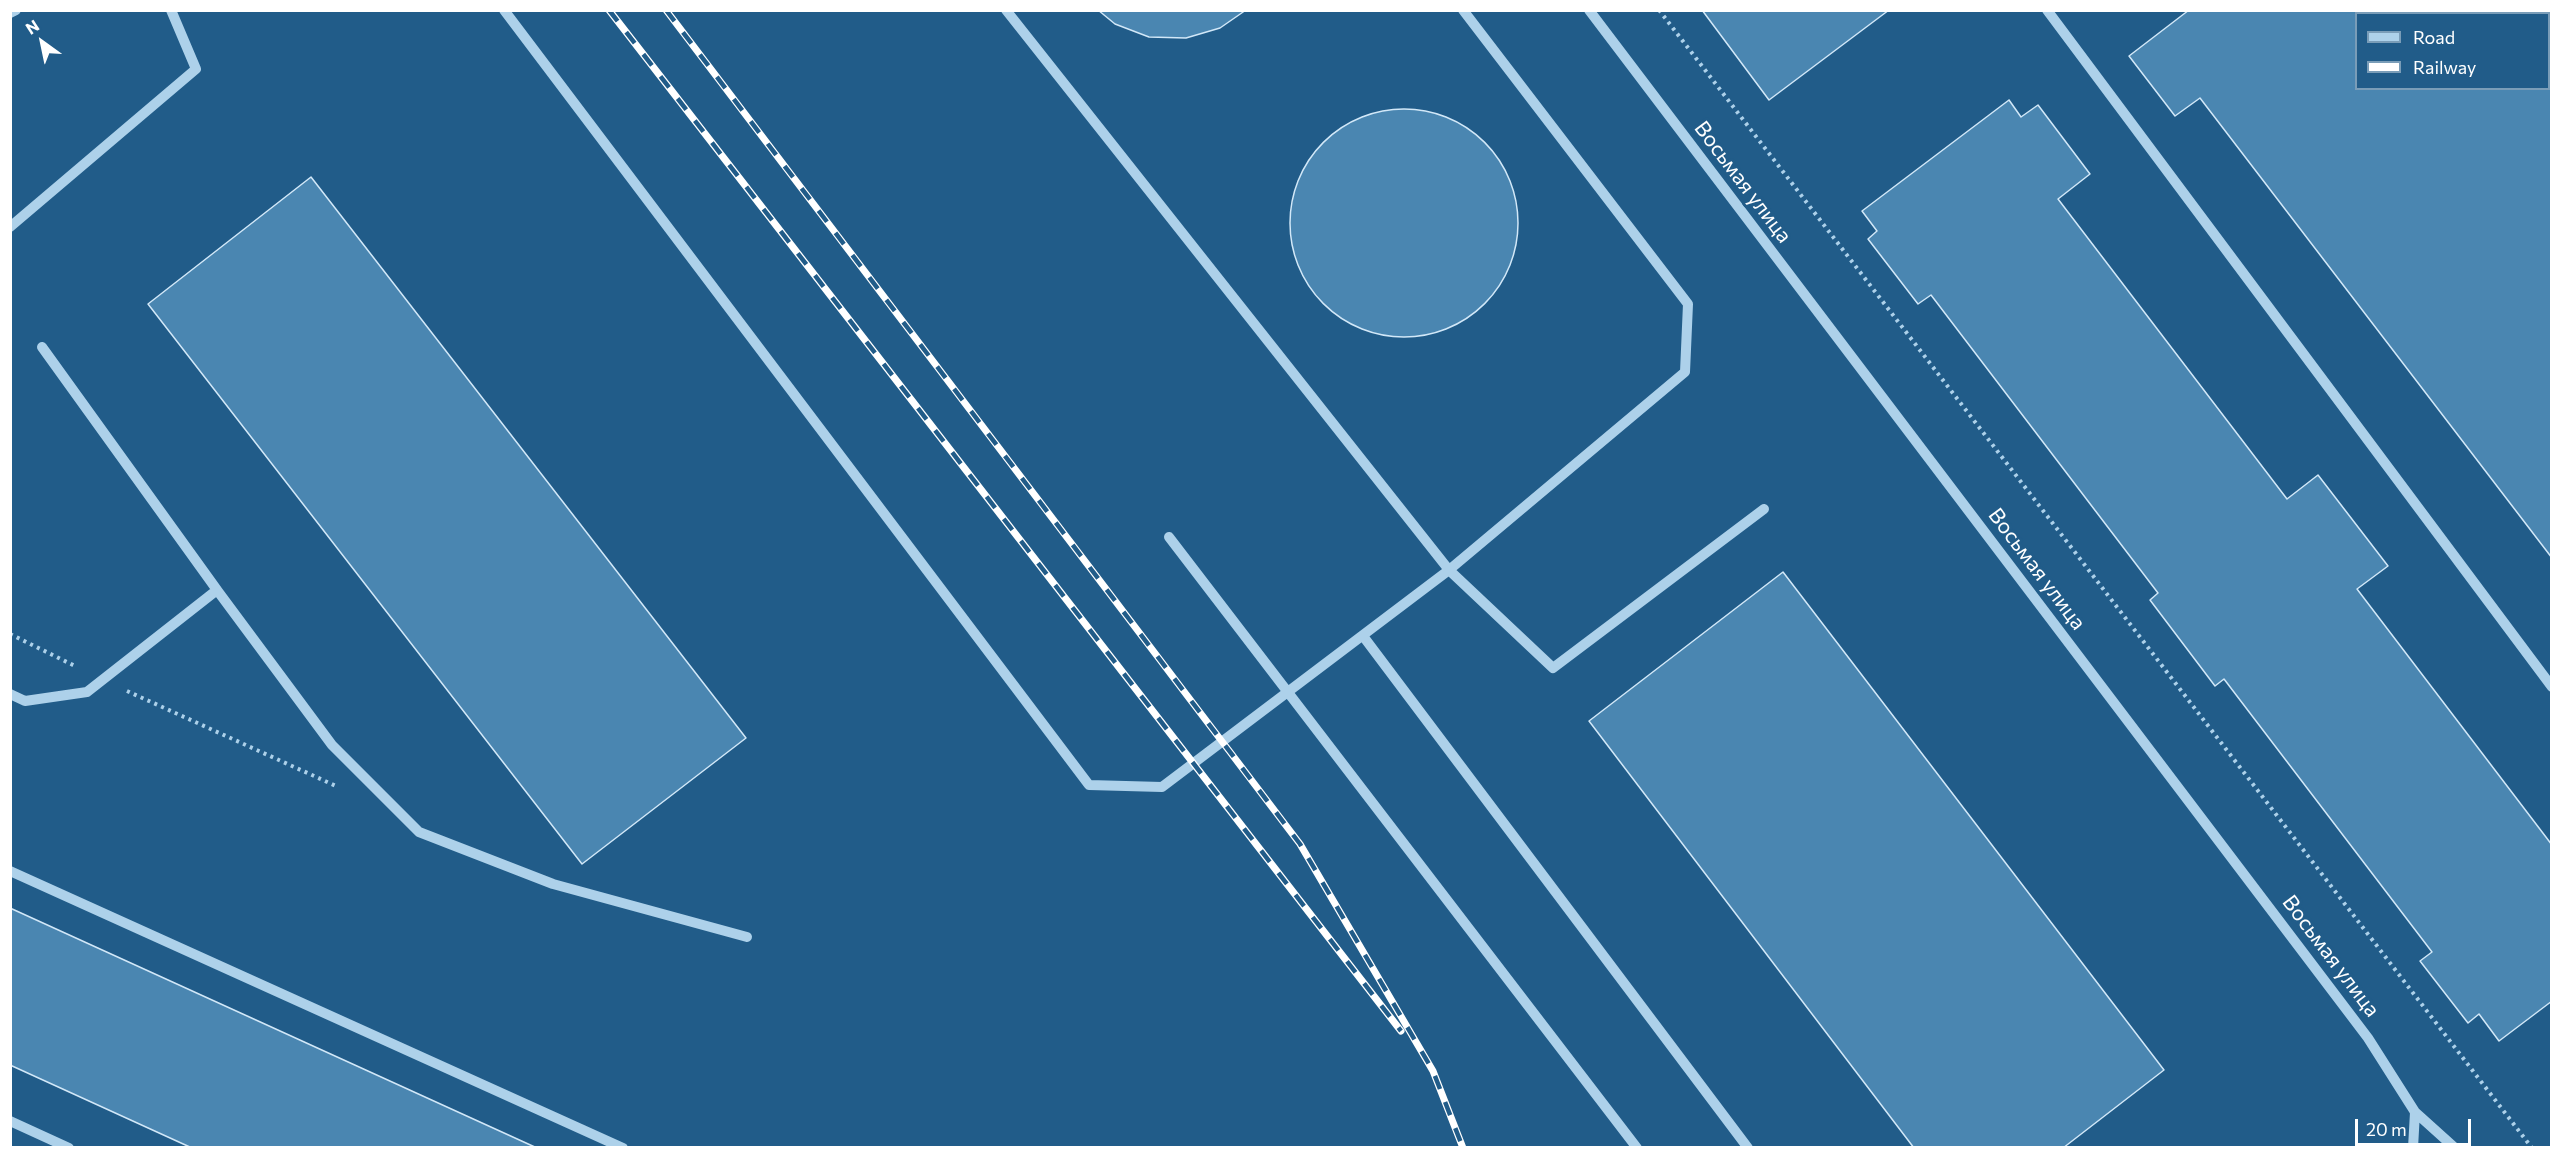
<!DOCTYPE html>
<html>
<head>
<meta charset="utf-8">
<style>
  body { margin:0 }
  #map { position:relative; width:2562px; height:1158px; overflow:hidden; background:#215c89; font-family:Commissioner,sans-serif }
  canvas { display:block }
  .frame { position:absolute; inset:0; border:12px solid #fff; pointer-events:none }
  .legend { position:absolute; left:2355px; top:12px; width:195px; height:78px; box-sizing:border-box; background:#215c89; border:2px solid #7a9db8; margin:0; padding:8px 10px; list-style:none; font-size:18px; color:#fff }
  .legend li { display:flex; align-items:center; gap:12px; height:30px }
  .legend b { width:30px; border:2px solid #7a9db8 }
  .north { position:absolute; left:12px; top:12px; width:60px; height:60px; -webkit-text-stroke:4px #215c89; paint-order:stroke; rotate:327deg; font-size:16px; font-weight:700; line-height:24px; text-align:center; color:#fff }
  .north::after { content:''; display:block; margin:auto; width:21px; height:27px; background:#fff; clip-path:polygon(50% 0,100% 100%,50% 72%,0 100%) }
  .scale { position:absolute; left:2355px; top:1119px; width:116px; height:27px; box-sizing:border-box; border:3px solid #fff; border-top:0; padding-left:8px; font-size:18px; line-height:21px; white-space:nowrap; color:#fff; -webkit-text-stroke:4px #215c89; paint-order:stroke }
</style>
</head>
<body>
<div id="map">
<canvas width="2562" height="1158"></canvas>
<div class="frame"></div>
<ul class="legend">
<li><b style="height:8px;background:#add1ea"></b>Road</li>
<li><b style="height:8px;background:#fff"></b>Railway</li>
</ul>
<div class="north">N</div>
<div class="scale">20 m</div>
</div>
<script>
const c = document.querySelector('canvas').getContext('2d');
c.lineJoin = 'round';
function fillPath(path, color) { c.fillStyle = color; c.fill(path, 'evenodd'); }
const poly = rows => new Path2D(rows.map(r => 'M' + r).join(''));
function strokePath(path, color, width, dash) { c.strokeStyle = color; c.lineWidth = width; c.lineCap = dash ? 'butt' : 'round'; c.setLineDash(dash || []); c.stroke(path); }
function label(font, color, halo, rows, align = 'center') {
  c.font = font + ' Commissioner,sans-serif'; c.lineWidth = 6; c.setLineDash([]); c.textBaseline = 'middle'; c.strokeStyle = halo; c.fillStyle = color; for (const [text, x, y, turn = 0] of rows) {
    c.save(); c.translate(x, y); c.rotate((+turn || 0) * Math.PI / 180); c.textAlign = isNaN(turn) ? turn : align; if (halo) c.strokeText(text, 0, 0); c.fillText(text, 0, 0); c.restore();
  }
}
const building = poly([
  [1098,10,1246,10,1220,28,1186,38,1149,37,1115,24,1098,10],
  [1702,10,1889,10,1769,100,1702,10],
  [2189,10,2552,10,2552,558,2200,98,2175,116,2129,56,2189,10],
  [2356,14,2548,14,2548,88,2356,88,2356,14],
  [2009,100,2021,117,2038,105,2090,174,2058,199,2287,499,2318,475,2388,566,2357,589,2552,845,2552,1001,2499,1041,2479,1014,2468,1023,2420,961,2432,952,2224,679,2215,686,2150,600,2158,593,1931,295,1918,304,1868,239,1877,231,1862,211,2009,100],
  '1290 223a114 114 0 1 1 228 0a114 114 0 1 1-228 0Z',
  [311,177,746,738,582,864,148,304,311,177],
  [1783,572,2164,1070,2063,1148,1914,1148,1589,721,1783,572],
  [10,908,537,1148,192,1148,10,1065,10,908]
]);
const path = poly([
  [1659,10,2532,1148],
  [10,634,77,667],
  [127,691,336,786]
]);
const minor = poly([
  [504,10,1089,785,1162,787,1449,570,1685,372,1688,304,1463,10],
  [1006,10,1449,570,1553,668,1764,509],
  [1589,10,2368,1038,2415,1112,2455,1148],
  [2047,10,2552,687],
  [10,13,16,10],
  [10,227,196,69,171,10],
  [42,347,217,590],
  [1169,537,1637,1148],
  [1363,636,1748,1148],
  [10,694,25,701,87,692,217,590,332,745,419,832,553,884,747,937],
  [10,871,623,1148],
  [10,1121,69,1148],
  [2413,1148,2415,1112]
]);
const rail = poly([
  [609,10,1401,1031],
  [666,10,1300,844,1433,1071,1463,1148]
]);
const streetNames = [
  ["Восьмая улица",1743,182,53],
  ["Восьмая улица",2037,569,53],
  ["Восьмая улица",2331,956,53]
];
fillPath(building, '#4a86b1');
strokePath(building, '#d2e8f8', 1.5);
strokePath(path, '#add1ea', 4, [3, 4.5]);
strokePath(minor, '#add1ea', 10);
strokePath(rail, '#fff', 7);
strokePath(rail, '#215c89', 4.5, [14]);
label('21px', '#fff', '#215c89', streetNames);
</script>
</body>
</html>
